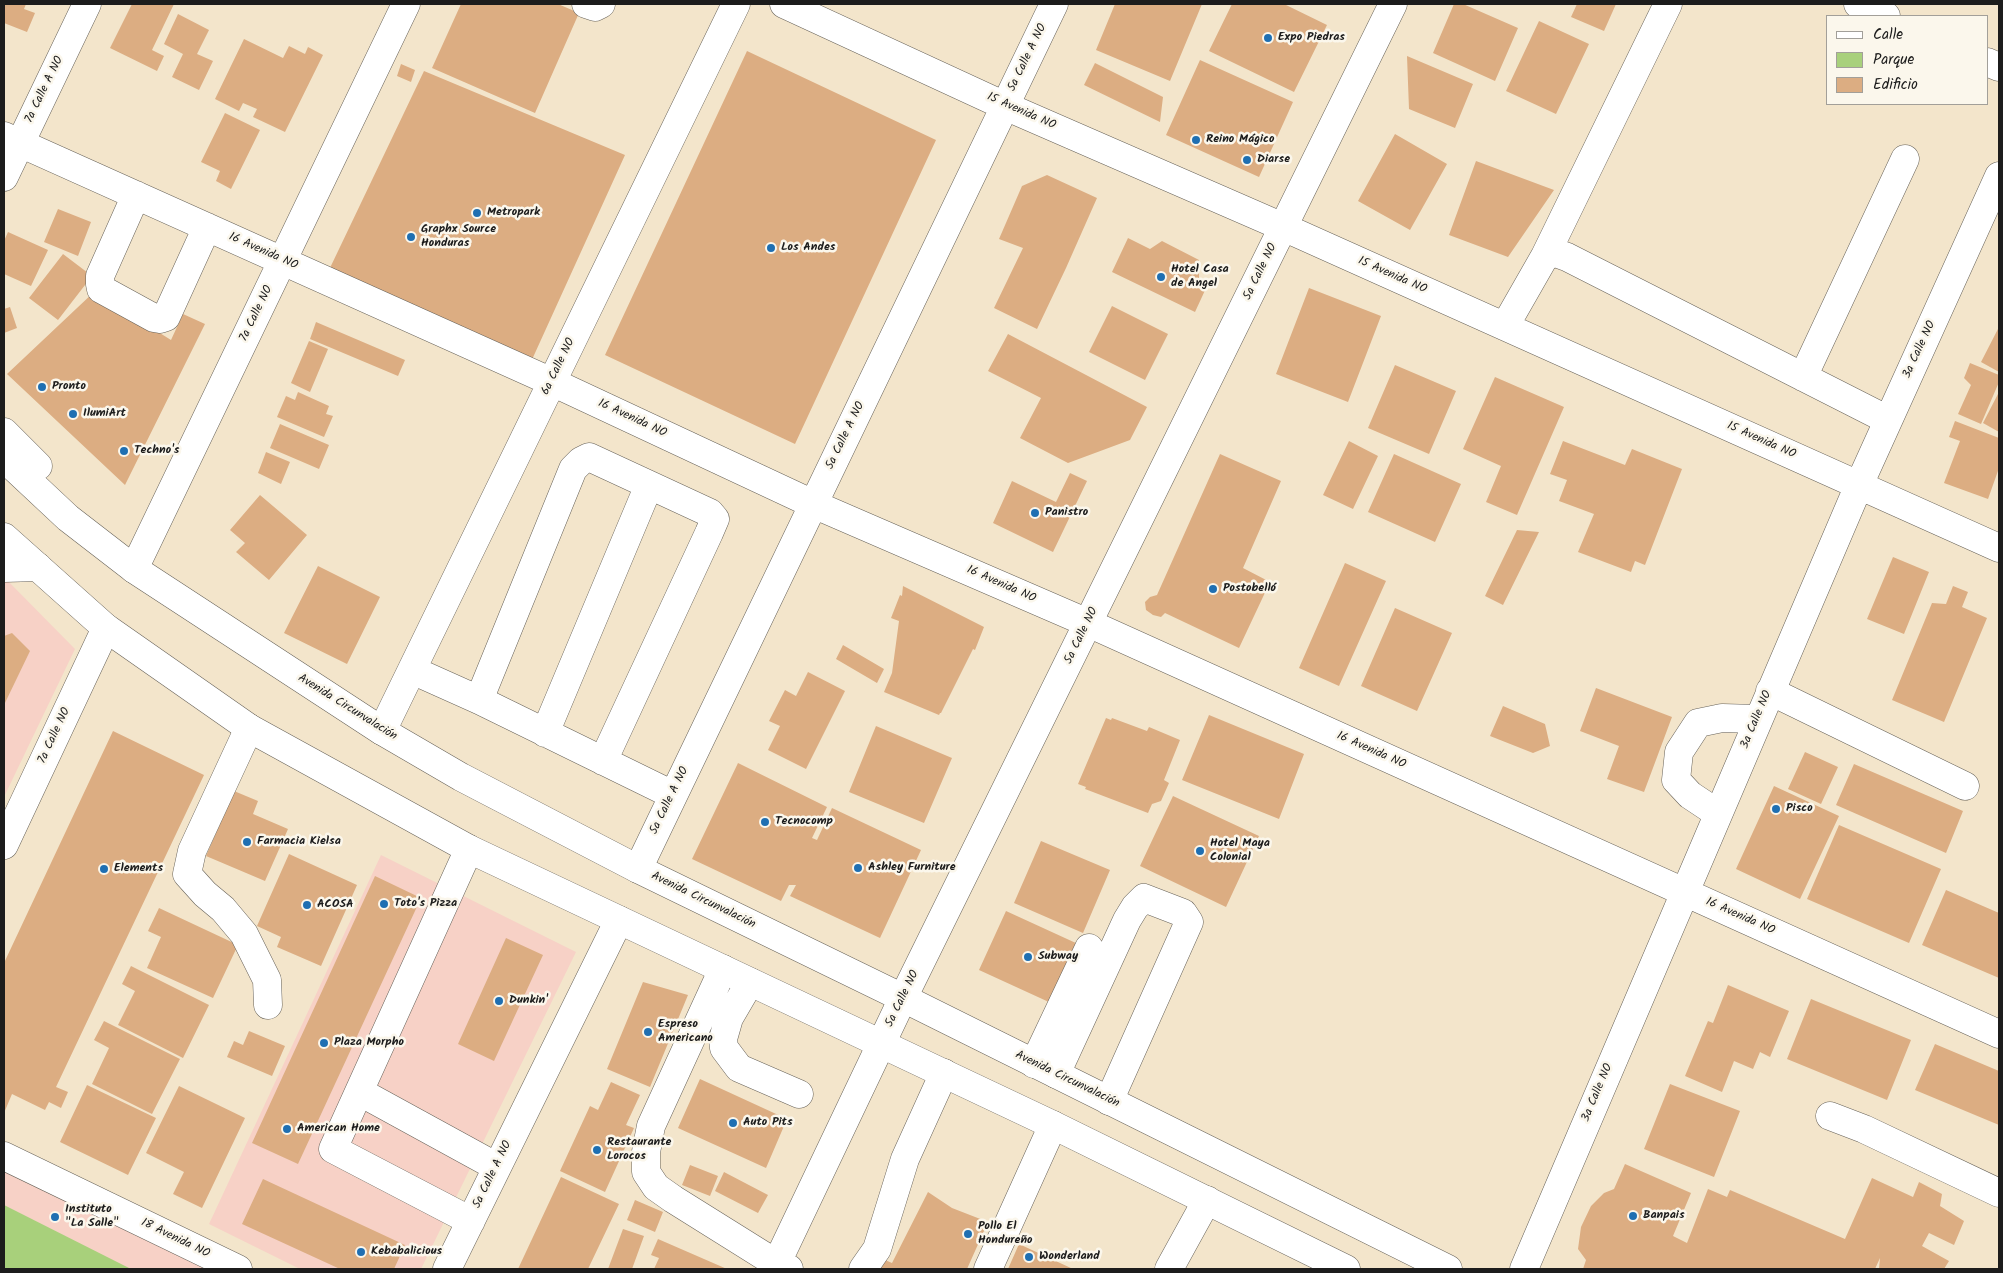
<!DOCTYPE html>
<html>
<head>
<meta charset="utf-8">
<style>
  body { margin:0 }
  #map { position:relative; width:2003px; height:1273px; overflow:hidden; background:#f3e5cb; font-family:Kalam,sans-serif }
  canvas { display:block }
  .frame { position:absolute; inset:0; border:5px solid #1c1c1c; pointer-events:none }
  .legend { position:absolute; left:1826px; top:15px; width:162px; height:90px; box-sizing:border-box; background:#fbf7ec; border:1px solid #a29f99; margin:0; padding:6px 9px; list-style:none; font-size:15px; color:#1c1c1c }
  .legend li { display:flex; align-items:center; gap:10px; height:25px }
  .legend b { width:25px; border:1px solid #a29f99 }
</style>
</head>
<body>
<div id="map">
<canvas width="2003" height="1273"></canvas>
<div class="frame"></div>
<ul class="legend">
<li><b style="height:6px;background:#fff"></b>Calle</li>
<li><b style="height:14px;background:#a8d07b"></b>Parque</li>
<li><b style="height:14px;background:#dcad82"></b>Edificio</li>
</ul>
</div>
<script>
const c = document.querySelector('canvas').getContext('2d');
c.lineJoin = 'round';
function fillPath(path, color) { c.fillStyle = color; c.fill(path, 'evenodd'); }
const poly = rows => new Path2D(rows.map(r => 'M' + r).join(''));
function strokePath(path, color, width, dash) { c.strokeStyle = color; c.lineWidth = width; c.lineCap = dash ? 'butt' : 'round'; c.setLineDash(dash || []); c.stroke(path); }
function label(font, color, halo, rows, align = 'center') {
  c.font = font + ' Kalam,sans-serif'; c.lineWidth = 5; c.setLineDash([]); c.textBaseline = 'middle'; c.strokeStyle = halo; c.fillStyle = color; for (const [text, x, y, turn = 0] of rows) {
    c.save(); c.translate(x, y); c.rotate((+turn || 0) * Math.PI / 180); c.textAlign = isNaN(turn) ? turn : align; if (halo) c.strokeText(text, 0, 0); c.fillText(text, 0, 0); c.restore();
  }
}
const built = poly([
  [4,577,75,649,4,797],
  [381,855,576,952,421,1269,300,1269,209,1224],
  [4,1165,208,1269,4,1269]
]);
const green = poly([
  [4,1205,131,1269,4,1269]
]);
const building = poly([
  [4,4,26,4,24,9,35,13,27,32,4,23],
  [132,4,174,4,152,50,164,56,157,71,110,48],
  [461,4,558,4,579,13,535,113,432,68],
  [1115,4,1202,4,1170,81,1096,50],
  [1232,4,1284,4,1327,25,1294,92,1209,51],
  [1454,4,1463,4,1518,28,1495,81,1433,53],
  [1577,4,1616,4,1604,31,1571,17],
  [178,14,209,30,197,54,213,61,199,90,172,77,183,54,164,44],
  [1539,21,1589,44,1556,114,1506,91],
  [244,39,283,58,289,46,305,54,308,47,323,55,285,132,253,117,257,109,243,103,239,111,215,99],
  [747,51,936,140,795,444,605,355],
  [1407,56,1473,84,1455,128,1409,109],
  [1200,60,1293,102,1259,177,1166,135],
  [1095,63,1163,97,1160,122,1084,85],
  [401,64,415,70,411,82,397,76],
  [424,71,625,155,530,364,329,270],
  [225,113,260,130,231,189,216,181,220,171,201,162],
  [1395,134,1447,164,1410,230,1358,201],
  [1476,161,1554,190,1508,257,1449,235],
  [1047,175,1097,198,1066,268,1037,329,994,308,1023,248,999,239,1022,186],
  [58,209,91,222,78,256,44,242],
  [8,232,48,250,31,286,4,274,4,241],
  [1128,238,1150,249,1162,241,1199,260,1199,282,1207,286,1195,312,1112,272],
  [63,254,92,276,58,320,29,298],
  [1309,288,1381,316,1348,402,1276,374],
  [94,292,171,340,183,314,205,324,125,485,7,374],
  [1112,306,1168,334,1145,380,1089,352],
  [10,307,17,328,4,333,4,309],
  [316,322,405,360,398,376,310,339],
  [1999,327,1999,372,1981,362],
  [1008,334,1147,407,1130,440,1068,463,1020,438,1041,398,988,371],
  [309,341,328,349,310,392,291,383],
  [1970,363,1999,375,1999,382,1981,424,1958,414,1971,385,1964,378],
  [1395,365,1456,391,1429,454,1368,428],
  [1495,377,1564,407,1517,515,1486,502,1501,466,1463,449],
  [298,392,329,406,326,414,333,416,324,437,277,417,286,396,295,400],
  [1999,392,1999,432,1983,423],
  [1955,421,1999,438,1999,468,1988,499,1944,483,1960,441,1949,437],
  [280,424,329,445,319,469,270,448],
  [1349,441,1378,456,1353,509,1323,495],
  [1563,441,1625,465,1632,449,1682,469,1645,565,1635,561,1631,572,1578,552,1594,514,1559,501,1567,480,1550,474],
  [266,452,290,462,281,484,258,473],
  [1220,454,1281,481,1243,568,1270,582,1239,648,1165,613,1161,617,1153,615,1146,610,1145,602,1150,597,1157,595],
  [1394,454,1461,484,1435,542,1368,512],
  [1070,473,1087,481,1053,552,993,523,1012,481,1056,502],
  [260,495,307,535,269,580,236,552,245,543,230,530],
  [1517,530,1539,532,1503,605,1485,596],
  [1893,557,1929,572,1904,634,1867,619],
  [1345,563,1386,581,1339,686,1299,668],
  [318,566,380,597,347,664,284,633],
  [903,586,984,627,975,650,973,649,941,713,940,713,939,715,884,692,892,673,899,621,891,618,900,595,902,596],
  [1953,586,1968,592,1962,607,1987,618,1944,722,1892,700,1932,603,1946,604],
  [1395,608,1452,633,1417,711,1361,686],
  [12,633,30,651,4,705,4,636],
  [843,645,884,669,877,683,836,659],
  [808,672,845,691,806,769,768,750,780,726,769,721,785,690,796,696],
  [1596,688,1672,717,1644,792,1607,779,1619,746,1580,731],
  [1503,706,1545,724,1550,746,1533,753,1490,736],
  [1209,715,1304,754,1279,819,1182,780],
  [1106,718,1111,720,1112,718,1147,731,1149,727,1180,740,1164,780,1169,783,1161,801,1152,804,1148,813,1085,789,1086,787,1078,784],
  [876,726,952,758,924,823,849,792],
  [113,731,204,775,56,1087,68,1092,61,1108,49,1102,45,1110,12,1094,4,1113,4,963],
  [1805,752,1838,767,1821,804,1788,789],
  [738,763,827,807,812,838,817,840,832,808,921,850,880,938,790,896,796,885,789,885,781,901,692,859],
  [1854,764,1963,811,1946,853,1836,805],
  [1774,786,1839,816,1800,899,1736,869],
  [234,791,258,801,253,814,288,829,265,881,206,856],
  [1173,796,1259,836,1226,907,1140,866],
  [1839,825,1941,869,1909,943,1807,899],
  [1041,841,1110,870,1083,933,1014,903],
  [289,854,357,885,321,966,277,947,281,937,257,926],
  [375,876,421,898,298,1164,252,1143],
  [1946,890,1999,913,1999,978,1922,945],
  [159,908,238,945,213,998,147,968,161,937,148,931],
  [1006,911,1078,944,1051,1003,979,970],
  [506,938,543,955,494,1061,458,1044],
  [131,966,209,1005,183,1058,118,1025,135,991,122,984],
  [643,982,688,995,650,1087,607,1069],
  [1728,985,1789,1011,1770,1057,1760,1052,1753,1069,1734,1061,1722,1092,1685,1076,1708,1021,1713,1023],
  [1811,999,1911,1040,1887,1100,1787,1059],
  [104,1021,180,1059,152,1114,92,1084,109,1048,94,1040],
  [249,1031,285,1046,272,1076,227,1057,234,1041,243,1045],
  [1935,1044,1999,1071,1999,1125,1915,1090],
  [700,1079,787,1119,766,1168,678,1128],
  [611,1082,640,1095,626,1125,634,1128,605,1192,560,1171,590,1106,598,1110],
  [1670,1084,1740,1111,1714,1177,1644,1149],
  [87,1085,156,1118,128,1175,60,1142],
  [179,1086,245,1118,202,1208,173,1194,184,1172,146,1153],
  [1625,1164,1691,1193,1673,1236,1687,1243,1708,1189,1727,1197,1730,1190,1845,1239,1872,1178,1913,1197,1919,1182,1942,1194,1940,1206,1964,1221,1954,1245,1929,1233,1922,1246,1949,1261,1944,1269,1879,1269,1880,1258,1875,1269,1583,1269,1586,1260,1578,1249,1581,1227,1591,1206,1604,1193,1614,1189],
  [690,1165,718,1176,710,1196,682,1185],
  [724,1172,768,1195,758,1213,715,1191],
  [561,1177,619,1204,588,1269,518,1269],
  [263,1179,405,1245,394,1269,340,1269,242,1224],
  [928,1192,952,1208,988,1222,967,1269,881,1269,885,1260,892,1263],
  [635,1200,663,1212,655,1232,627,1220],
  [623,1229,644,1236,632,1269,608,1269],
  [658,1239,727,1269,654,1269,659,1258,651,1255],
  [1019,1244,1073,1269,1008,1269]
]);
const minor = poly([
  [586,4,595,7,601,4],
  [784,4,1005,106,1283,227,1999,548],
  [1858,4,1886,16],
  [1987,62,1999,67],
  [4,136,552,382,813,504,1088,623,1999,1034],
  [4,177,87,4],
  [136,195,100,276,100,284,101,289,154,318,160,319,166,317,207,227],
  [1545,256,1668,4],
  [1505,326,1545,256,1556,253,1567,257,1888,420],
  [1803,377,1905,159],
  [4,568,38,567],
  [134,569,406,4],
  [412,670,479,700,673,795],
  [1770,691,1965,786],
  [479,700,573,469,581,461,589,457,710,513,715,519,709,533,603,761],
  [249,728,192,851,187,874,205,894,223,909,244,934,267,980,268,1005],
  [382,731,736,4],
  [545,733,649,485],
  [1717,813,1690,795,1676,780,1679,752,1698,723,1722,718,1757,719],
  [4,845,106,628],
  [469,849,333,1149,471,1221],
  [638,869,1054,4],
  [723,969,651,1126,646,1152,646,1172,656,1187,673,1199,777,1264,789,1269],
  [750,982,729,1018,723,1039,724,1048,739,1068,799,1094],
  [1034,1064,1089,948],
  [1056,1074,1127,920,1135,907,1144,898,1183,913,1189,922,1109,1101],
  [360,1092,497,1167],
  [1830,1116,1864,1129,1999,1193],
  [4,1156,238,1269],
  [447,1269,619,920],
  [774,1269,903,998,1393,4],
  [863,1269,877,1249,905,1159,944,1073],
  [988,1269,1053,1125],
  [1169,1269,1207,1200],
  [1524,1269,1859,485,1999,176]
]);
const highway = poly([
  [4,432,38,466],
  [4,458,68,518,134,569,382,731,461,777,638,869,903,998,1448,1269],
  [4,537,106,628,249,728,469,849,1053,1125,1346,1269]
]);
const markers = [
  [1268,38,5,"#1f6fb2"],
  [1196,140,5,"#1f6fb2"],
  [1247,160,5,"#1f6fb2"],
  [477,213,5,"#1f6fb2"],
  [411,237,5,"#1f6fb2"],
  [771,248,5,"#1f6fb2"],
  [1161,277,5,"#1f6fb2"],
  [42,387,5,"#1f6fb2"],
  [73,414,5,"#1f6fb2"],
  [124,451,5,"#1f6fb2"],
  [1035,513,5,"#1f6fb2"],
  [1213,589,5,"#1f6fb2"],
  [1776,809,5,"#1f6fb2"],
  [765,822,5,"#1f6fb2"],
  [247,842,5,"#1f6fb2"],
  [1200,851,5,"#1f6fb2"],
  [858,868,5,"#1f6fb2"],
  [104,869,5,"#1f6fb2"],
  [384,904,5,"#1f6fb2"],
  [307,905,5,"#1f6fb2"],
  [1028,957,5,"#1f6fb2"],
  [499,1001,5,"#1f6fb2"],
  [648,1032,5,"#1f6fb2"],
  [324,1043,5,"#1f6fb2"],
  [733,1123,5,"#1f6fb2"],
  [287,1129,5,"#1f6fb2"],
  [597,1150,5,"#1f6fb2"],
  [1633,1216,5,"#1f6fb2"],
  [55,1217,5,"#1f6fb2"],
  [968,1234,5,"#1f6fb2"],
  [361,1252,5,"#1f6fb2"],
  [1029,1257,5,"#1f6fb2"]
];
const poiNames = [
  ["Expo Piedras",1278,38],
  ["Reino Mágico",1206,140],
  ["Diarse",1257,160],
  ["Metropark",487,213],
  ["Graphx Source",421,230],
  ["Honduras",421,244],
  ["Los Andes",781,248],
  ["Hotel Casa",1171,270],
  ["de Angel",1171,284],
  ["Pronto",52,387],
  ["IlumiArt",83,414],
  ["Techno's",134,451],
  ["Panistro",1045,513],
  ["Postobelló",1223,589],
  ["Pisco",1786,809],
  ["Tecnocomp",775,822],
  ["Farmacia Kielsa",257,842],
  ["Hotel Maya",1210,844],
  ["Colonial",1210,858],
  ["Ashley Furniture",868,868],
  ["Elements",114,869],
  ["Toto's Pizza",394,904],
  ["ACOSA",317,905],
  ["Subway",1038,957],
  ["Dunkin'",509,1001],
  ["Espreso",658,1025],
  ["Americano",658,1039],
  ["Plaza Morpho",334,1043],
  ["Auto Pits",743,1123],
  ["American Home",297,1129],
  ["Restaurante",607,1143],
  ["Lorocos",607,1157],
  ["Instituto",65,1210],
  ["\"La Salle\"",65,1224],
  ["Banpais",1643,1216],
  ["Pollo El",978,1227],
  ["Hondureño",978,1241],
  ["Kebabalicious",371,1252],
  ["Wonderland",1039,1257]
];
const streetNames = [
  ["5a Calle A NO",1028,58,-64],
  ["7a Calle A NO",45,90,-64],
  ["15 Avenida NO",1021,112,24],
  ["16 Avenida NO",263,252,24],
  ["5a Calle NO",1261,272,-64],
  ["15 Avenida NO",1392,276,24],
  ["7a Calle NO",257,314,-64],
  ["3a Calle NO",1920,350,-65],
  ["6a Calle NO",559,367,-64],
  ["16 Avenida NO",632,419,25],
  ["5a Calle A NO",846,436,-64],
  ["15 Avenida NO",1761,441,24],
  ["16 Avenida NO",1001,585,24],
  ["5a Calle NO",1082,636,-64],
  ["Avenida Circunvalación",347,708,32],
  ["3a Calle NO",1757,720,-67],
  ["7a Calle NO",55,736,-65],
  ["16 Avenida NO",1371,751,24],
  ["5a Calle A NO",670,801,-64],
  ["Avenida Circunvalación",703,901,26],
  ["16 Avenida NO",1740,917,24],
  ["5a Calle NO",903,999,-64],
  ["Avenida Circunvalación",1067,1080,26],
  ["3a Calle NO",1598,1093,-67],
  ["5a Calle A NO",493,1175,-64],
  ["18 Avenida NO",175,1239,26]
];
fillPath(built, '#f7d1c6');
fillPath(green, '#a8d07b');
fillPath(building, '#dcad82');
strokePath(minor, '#676259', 29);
strokePath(highway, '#676259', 29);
strokePath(minor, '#fff', 28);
strokePath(highway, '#fff', 28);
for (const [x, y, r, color] of markers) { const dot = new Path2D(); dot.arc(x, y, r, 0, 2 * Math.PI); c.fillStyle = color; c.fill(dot); strokePath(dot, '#fbf7ec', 2); }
label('bold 12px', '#1c1c1c', '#fbf7ec', poiNames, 'left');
label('12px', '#1c1c1c', '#fbf7ec', streetNames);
</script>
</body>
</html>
